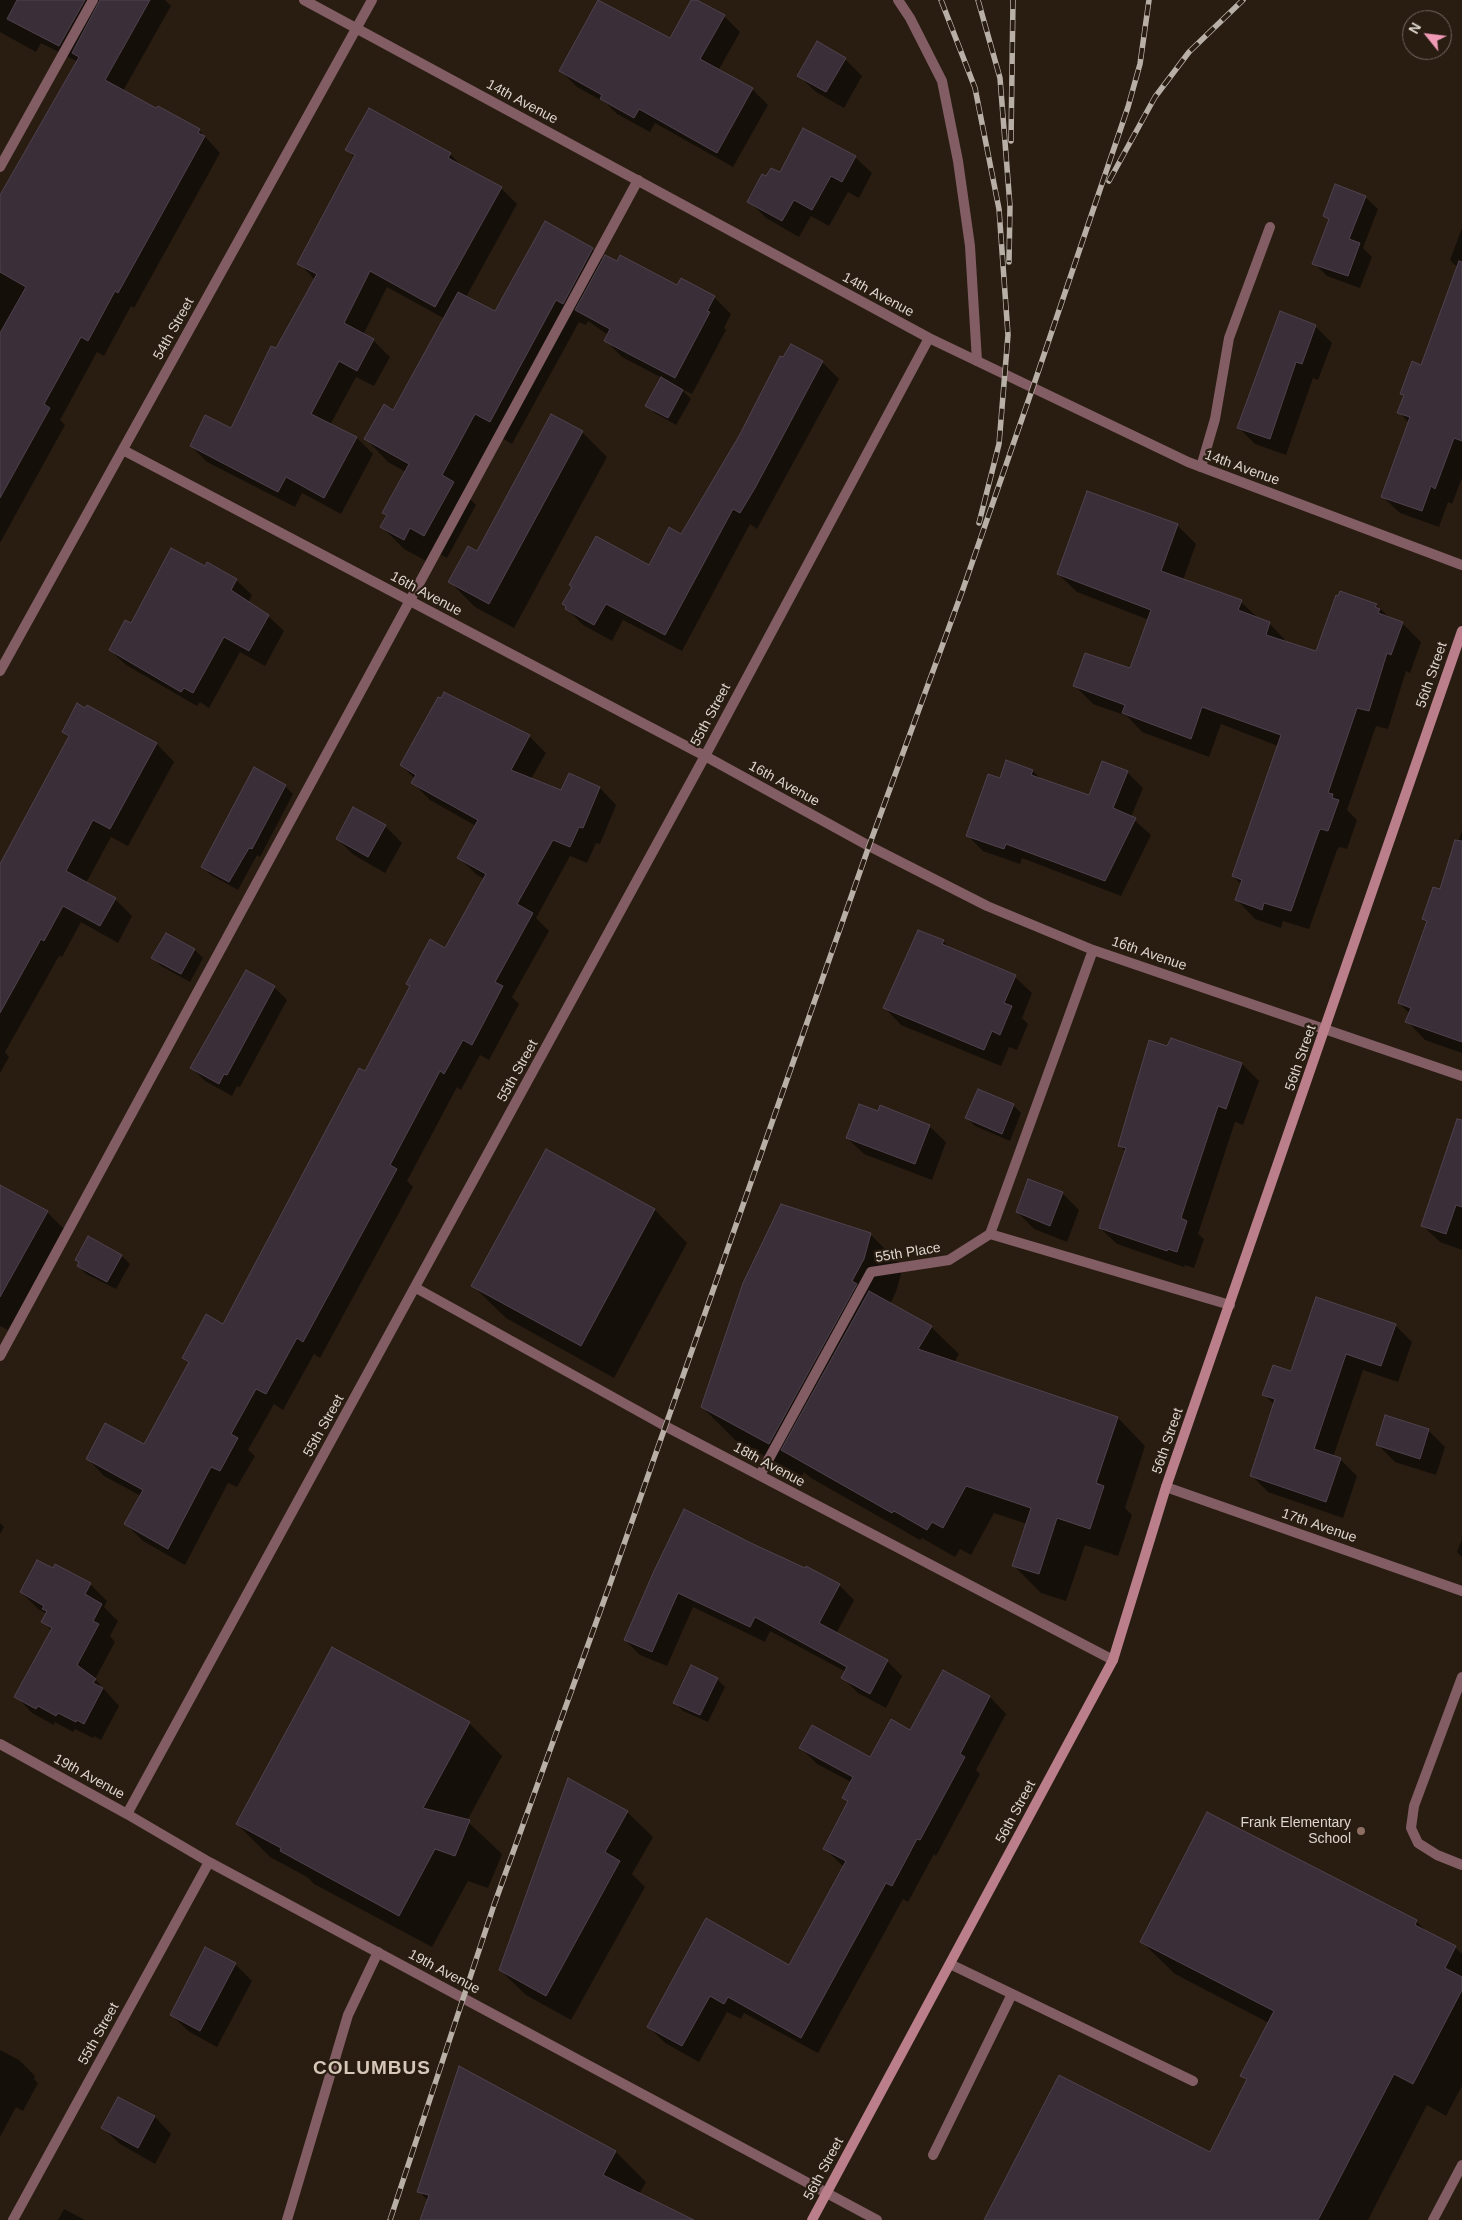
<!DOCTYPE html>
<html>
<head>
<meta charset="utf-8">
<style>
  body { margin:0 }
  #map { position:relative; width:1462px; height:2220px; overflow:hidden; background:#291d12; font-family:Helvetica,sans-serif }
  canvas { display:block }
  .north { position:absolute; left:1402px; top:10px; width:50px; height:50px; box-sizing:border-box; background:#291d12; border:1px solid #71675e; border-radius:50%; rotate:299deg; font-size:14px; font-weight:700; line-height:20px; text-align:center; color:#ded6cf }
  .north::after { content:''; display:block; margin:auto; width:18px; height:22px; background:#f09ab5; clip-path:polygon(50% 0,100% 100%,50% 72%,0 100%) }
</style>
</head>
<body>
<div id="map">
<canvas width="1462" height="2220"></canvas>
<div class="north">N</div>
</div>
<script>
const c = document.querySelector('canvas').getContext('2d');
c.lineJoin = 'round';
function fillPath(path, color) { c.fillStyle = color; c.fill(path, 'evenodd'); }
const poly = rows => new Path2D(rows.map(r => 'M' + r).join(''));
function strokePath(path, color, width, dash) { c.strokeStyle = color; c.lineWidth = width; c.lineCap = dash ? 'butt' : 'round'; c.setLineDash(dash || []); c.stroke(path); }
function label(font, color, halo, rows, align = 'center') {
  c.font = font + ' Helvetica,sans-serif'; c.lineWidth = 4.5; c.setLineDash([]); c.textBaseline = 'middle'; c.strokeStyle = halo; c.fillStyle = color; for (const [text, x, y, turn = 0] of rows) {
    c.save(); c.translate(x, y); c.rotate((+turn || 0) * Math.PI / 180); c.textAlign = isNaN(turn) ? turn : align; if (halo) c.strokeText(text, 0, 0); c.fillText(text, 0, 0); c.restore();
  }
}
const shadow = poly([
  [0,0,165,0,171,6,123,91,199,130,220,153,134,308,131,306,104,356,97,352,60,420,65,425,0,543,0,198,78,62,41,43,36,52,0,32],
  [692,0,724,16,740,32,718,71,752,89,768,105,733,167,655,123,650,132,617,114,606,103,577,87,561,71,599,1,670,40],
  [845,59,862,76,844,108,816,92,799,76],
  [347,150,450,154,463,167,501,188,517,204,466,297,495,313,545,223,592,249,604,260,678,287,714,297,731,314,724,328,726,330,692,394,680,388,691,399,676,425,655,413,647,405,662,378,622,357,605,340,608,335,588,321,586,325,579,322,512,444,498,436,466,495,476,505,447,558,432,550,426,561,404,549,382,527,388,516,384,513,406,472,388,462,366,439,394,411,445,319,387,287,363,335,373,340,390,357,374,386,356,377,330,425,357,438,373,454,341,514,302,493,295,507,207,462,191,446,231,430,315,280,299,263,355,158],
  [855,157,872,173,859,198,848,192,829,226,811,216,799,237,766,218,749,201,766,178],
  [1365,197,1378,209,1363,248,1372,257,1360,288,1327,276,1314,263,1330,221,1325,216],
  [1462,228,1462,478,1452,504,1448,502,1439,527,1400,513,1383,497,1409,423,1399,412,1405,396,1402,393,1422,366,1443,309,1457,267,1450,260],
  [1315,326,1332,343,1318,380,1313,378,1286,455,1255,444,1238,427],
  [822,362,839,379,757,529,750,524,682,651,623,620,612,641,583,625,566,608,649,567,682,535],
  [582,432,607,457,514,628,475,607,450,582,478,553],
  [1177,525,1196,544,1183,580,1241,602,1258,618,1269,623,1288,643,1316,652,1376,605,1390,618,1402,623,1421,642,1410,673,1406,671,1388,729,1376,726,1347,810,1357,820,1347,849,1340,847,1337,850,1309,929,1283,921,1281,928,1255,919,1237,900,1242,885,1233,876,1278,746,1221,724,1209,757,1142,732,1127,716,1093,704,1074,685,1130,670,1149,620,1077,592,1058,574],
  [206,568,236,580,252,595,248,603,268,616,284,631,265,666,240,652,209,708,200,702,197,706,126,665,110,650,132,625],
  [88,706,157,744,174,762,128,846,111,837,86,883,115,899,132,916,118,943,81,922,62,957,59,956,5,1052,9,1057,0,1073,0,869,69,738,63,732],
  [529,736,546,753,531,779,562,792,600,788,616,805,600,844,596,843,587,863,570,856,536,918,549,931,512,997,519,1004,489,1060,480,1055,461,1090,457,1087,407,1181,413,1187,320,1358,314,1354,283,1410,274,1404,248,1450,255,1456,237,1487,228,1483,185,1565,143,1541,126,1524,141,1496,104,1476,88,1459,144,1446,189,1364,183,1358,223,1325,365,1073,411,987,408,984,446,949,484,879,476,874,459,858,476,826,430,800,413,783,415,779,401,765],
  [1033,771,1042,780,1089,796,1127,772,1143,788,1131,817,1151,835,1121,896,1022,858,1020,864,983,851,967,835,1001,780],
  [285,786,293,794,260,857,257,855,238,890,211,875,203,867],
  [385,826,402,843,385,873,354,855,337,839],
  [1462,831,1462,1053,1425,1040,1407,1021,1410,1014,1399,1003,1427,923,1423,919,1441,891],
  [166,934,195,950,203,958,190,982,161,966,153,958],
  [943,941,951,949,1015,977,1032,993,1022,1018,1028,1024,1017,1050,1009,1047,1001,1066,901,1025,885,1008],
  [274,987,287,1000,240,1087,237,1086,232,1096,205,1081,192,1068],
  [1171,1039,1242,1064,1259,1081,1243,1125,1235,1122,1198,1234,1204,1239,1194,1268,1185,1265,1184,1267,1117,1244,1100,1228,1126,1152,1119,1145],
  [1013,1105,1021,1113,1010,1141,975,1126,967,1118],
  [879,1113,929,1126,946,1142,932,1180,864,1154,847,1138],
  [546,1151,655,1210,687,1243,614,1378,506,1318,473,1286],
  [1462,1166,1462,1250,1440,1242,1423,1226],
  [0,1186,47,1212,64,1229,8,1330,0,1326],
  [1062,1193,1079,1210,1067,1242,1034,1229,1017,1212],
  [870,1234,903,1267,896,1292,890,1304,931,1327,959,1354,954,1363,1118,1418,1145,1446,1125,1508,1132,1515,1118,1556,1085,1545,1066,1601,1041,1593,1014,1566,1027,1524,994,1513,971,1555,960,1549,955,1557,922,1538,920,1540,811,1478,804,1472,802,1476,735,1440,702,1407],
  [88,1238,122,1256,130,1264,116,1289,86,1274,78,1266,80,1263,77,1260],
  [1395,1325,1412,1342,1398,1382,1363,1370,1333,1457,1340,1459,1357,1476,1343,1518,1268,1492,1251,1475,1275,1405,1264,1395,1292,1373],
  [1428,1430,1445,1447,1436,1475,1395,1462,1378,1445],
  [685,1511,839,1585,854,1600,836,1634,887,1661,902,1676,886,1708,858,1693,843,1678,846,1672,770,1631,765,1642,693,1607,667,1666,640,1655,625,1640],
  [0,1523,4,1527,0,1534],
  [1462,1539,1462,1557,1457,1552],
  [90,1584,107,1601,104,1607,118,1621,110,1636,115,1642,95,1679,119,1706,101,1740,94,1736,93,1738,75,1729,73,1732,55,1722,54,1725,32,1713,16,1696,52,1631,43,1622,47,1614,38,1609,21,1592],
  [943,1672,990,1697,1006,1714,976,1770,980,1774,936,1856,934,1854,908,1902,903,1899,818,2053,744,2013,741,2019,727,2012,699,2062,665,2043,648,2026,706,1920,790,1966,844,1867,824,1848,849,1803,843,1797,851,1782,817,1764,801,1748,870,1758,910,1731],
  [717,1679,725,1687,708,1722,683,1711,675,1703],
  [469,1723,502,1756,467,1821,502,1854,488,1888,468,1881,432,1947,314,1884,307,1877,270,1857,237,1824],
  [627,1812,653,1837,632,1874,645,1887,571,2020,526,1995,500,1970],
  [1416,1921,1428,1933,1455,1947,1462,1954,1462,2086,1446,2116,1427,2105,1368,2220,986,2220,1210,2154,1247,2081,1242,2075,1269,2023,1175,1974,1142,1942],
  [235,1964,252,1981,217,2047,188,2031,171,2014],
  [0,2050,19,2060,35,2076,34,2079,38,2083,23,2111,16,2107,0,2137],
  [118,2098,155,2117,171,2134,155,2164,120,2144,103,2128],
  [616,2152,646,2182,639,2194,691,2220,422,2220,428,2201,419,2191],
  [64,2209,85,2220,58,2220]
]);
const building = poly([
  [17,0,85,0,59,46,7,19,17,0],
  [100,0,150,0,105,80,156,108,158,106,180,118,200,129,198,133,205,136,118,293,115,291,88,341,81,337,44,404,50,408,0,498,0,333,26,287,0,272,0,195,79,57,72,53,100,0],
  [598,0,670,38,691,0,697,0,725,15,700,59,753,88,717,153,639,109,634,118,600,99,602,95,559,71,598,0],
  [817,41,846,58,826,92,797,76,817,41],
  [369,108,451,153,448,158,502,187,435,307,370,271,344,323,374,339,357,371,339,361,311,414,357,437,324,498,286,477,278,492,190,446,205,415,231,428,271,346,276,348,317,274,297,264,355,155,345,150,369,108],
  [803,128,856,156,842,182,831,176,812,210,794,200,782,221,747,202,762,174,766,176,771,168,780,172,803,128],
  [1335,184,1366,196,1349,239,1360,243,1348,276,1312,264,1329,219,1323,216,1335,184],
  [545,221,593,248,563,304,556,300,490,422,475,414,442,475,454,482,424,536,410,528,404,540,380,527,387,515,382,513,409,464,364,439,384,404,393,410,458,292,495,311,545,221],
  [605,255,617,261,620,255,677,285,681,278,715,296,707,311,710,312,675,378,604,341,610,329,575,310,605,255],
  [1459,261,1462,262,1462,441,1454,438,1435,489,1431,486,1422,511,1381,497,1410,417,1397,413,1404,395,1400,394,1412,361,1421,365,1459,261],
  [1280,311,1316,325,1302,364,1296,362,1270,439,1237,428,1280,311],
  [791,344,823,361,755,488,740,513,733,509,665,635,606,604,594,625,565,609,566,606,562,604,572,587,569,585,596,536,649,565,669,527,681,534,739,436,780,356,783,357,791,344],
  [661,377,683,390,668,418,645,406,661,377],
  [551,414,583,431,489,604,448,582,468,546,477,551,551,414],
  [1087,491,1178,524,1161,571,1242,600,1238,610,1270,622,1266,635,1316,651,1336,595,1338,596,1340,591,1377,604,1375,607,1380,609,1378,613,1403,622,1391,655,1387,653,1369,711,1357,708,1328,793,1333,794,1332,798,1339,800,1328,831,1321,829,1319,831,1291,911,1264,903,1262,910,1235,900,1242,880,1232,876,1281,735,1202,707,1191,739,1122,713,1125,705,1073,686,1085,653,1130,668,1151,610,1057,574,1087,491],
  [171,548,205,566,207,562,237,579,231,590,269,615,249,651,224,637,193,693,184,688,181,692,109,650,125,620,131,623,171,548],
  [444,692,530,735,511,770,561,790,569,773,600,787,583,828,579,827,570,847,553,840,517,904,533,913,495,982,503,986,472,1045,463,1040,444,1074,440,1071,390,1165,397,1169,303,1342,297,1338,266,1394,256,1389,231,1434,238,1438,220,1471,211,1467,168,1549,124,1524,143,1490,86,1459,105,1423,144,1444,189,1362,182,1358,206,1314,223,1324,359,1068,365,1071,410,986,406,984,430,939,445,948,486,874,457,858,478,820,411,783,416,775,400,765,438,697,441,698,444,692],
  [77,703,85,708,87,705,157,743,110,829,93,820,66,871,116,898,100,926,63,906,44,941,41,939,0,1013,0,864,69,736,62,732,77,703],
  [1006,760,1033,770,1031,775,1089,795,1102,761,1128,771,1113,808,1136,818,1105,881,1006,844,1004,849,966,836,988,774,1000,778,1006,760],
  [254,767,286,785,252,849,249,848,229,882,201,867,254,767],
  [353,807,386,825,368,857,336,839,353,807],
  [1455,840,1462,841,1462,1042,1405,1022,1411,1008,1398,1003,1427,921,1422,919,1433,887,1440,889,1455,840],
  [918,930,944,940,942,944,1016,975,1004,1003,1012,1006,1000,1035,992,1031,984,1050,883,1008,918,930],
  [166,933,195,949,181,974,151,958,166,933],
  [246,970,275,986,227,1075,224,1074,219,1084,190,1068,246,970],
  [1171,1038,1242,1063,1226,1109,1218,1106,1181,1218,1187,1221,1177,1252,1168,1249,1167,1251,1099,1228,1126,1148,1118,1146,1149,1040,1167,1046,1171,1038],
  [978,1089,1014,1104,1002,1134,965,1118,978,1089],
  [859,1104,878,1111,880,1105,930,1125,915,1164,846,1138,859,1104],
  [1457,1119,1462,1120,1462,1207,1456,1205,1446,1234,1421,1226,1457,1119],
  [546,1149,655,1209,581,1346,471,1286,546,1149],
  [1028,1179,1063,1192,1050,1226,1016,1212,1028,1179],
  [0,1185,48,1211,0,1297,0,1185],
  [781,1204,871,1233,864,1259,852,1281,857,1284,769,1444,701,1407,743,1283,781,1204],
  [88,1236,122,1255,107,1282,77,1266,79,1262,75,1260,88,1236],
  [869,1291,932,1326,918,1349,1118,1417,1096,1483,1104,1486,1090,1529,1057,1518,1039,1574,1012,1566,1031,1508,966,1486,943,1528,932,1522,927,1530,894,1511,892,1513,781,1450,869,1291],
  [1316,1297,1396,1324,1381,1366,1346,1354,1314,1449,1341,1458,1326,1502,1250,1476,1275,1399,1262,1395,1273,1365,1291,1371,1316,1297],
  [1385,1415,1429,1429,1420,1459,1376,1445,1385,1415],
  [684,1509,751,1543,805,1568,806,1566,840,1584,819,1623,888,1660,870,1694,841,1678,847,1667,755,1617,750,1627,678,1593,652,1652,624,1640,654,1571,684,1509],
  [37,1560,53,1568,55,1564,91,1583,85,1594,102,1604,93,1621,99,1624,77,1665,96,1679,93,1683,103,1688,84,1724,77,1720,76,1722,58,1713,56,1716,38,1706,36,1709,14,1697,52,1628,41,1622,47,1611,42,1609,44,1606,20,1592,37,1560],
  [332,1647,470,1722,423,1808,470,1820,455,1856,435,1849,399,1916,280,1851,281,1848,236,1824,332,1647],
  [691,1665,718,1678,700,1715,673,1703,691,1665],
  [943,1670,990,1696,960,1754,965,1757,920,1840,917,1839,892,1886,886,1883,801,2038,728,1997,724,2004,710,1996,682,2046,647,2027,706,1918,789,1965,846,1861,823,1849,848,1801,842,1798,853,1777,799,1748,812,1725,870,1757,891,1719,910,1730,943,1670],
  [568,1778,628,1811,605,1852,620,1861,546,1996,499,1970,568,1778],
  [1207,1812,1417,1920,1415,1925,1456,1946,1445,1968,1462,1977,1462,1990,1413,2084,1394,2074,1318,2220,984,2220,1059,2075,1210,2152,1247,2079,1240,2076,1274,2011,1140,1942,1207,1812],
  [205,1947,236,1963,200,2031,170,2015,205,1947],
  [459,2066,616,2151,603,2175,694,2220,420,2220,429,2195,417,2192,459,2066],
  [118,2097,155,2116,138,2148,101,2128,118,2097]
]);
const lane = poly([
  [898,0,910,18,942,81,958,161,970,246,977,361],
  [0,167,93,0],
  [1201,467,1215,419,1229,338,1270,227],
  [990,1234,1230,1305],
  [0,1356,638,180],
  [1462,1677,1414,1806,1411,1828,1418,1843,1437,1855,1462,1865],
  [950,1964,1193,2081],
  [933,2155,1012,1994],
  [287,2220,348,2015,378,1952]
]);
const street = poly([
  [304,0,929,338,1188,462,1462,565],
  [123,450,705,756,869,846,987,906,1093,950,1462,1076],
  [0,671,372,0],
  [416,1288,665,1426,1113,1660],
  [760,1475,871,1272,949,1260,990,1234,1093,950],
  [1166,1487,1462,1591],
  [0,1744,127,1814,209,1862,877,2220],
  [127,1814,705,756,929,338],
  [13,2220,209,1862],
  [1433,2220,1462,2165]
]);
const secondary = poly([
  [812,2220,1113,1660,1166,1487,1462,631]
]);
const rail = poly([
  [941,0,975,88,999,209,1008,335,999,444,979,523],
  [978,0,1000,78,1010,206,1009,262],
  [1011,141,1013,0],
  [1109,181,1155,97,1189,52,1243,0],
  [390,2220,494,1905,610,1584,869,846,963,589,1033,387,1128,107,1140,64,1149,0]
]);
const markers = [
  [1361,1831,5,"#8d6e63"]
];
const streetNames = [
  ["14th Avenue",522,102,28],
  ["14th Avenue",878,295,28],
  ["54th Street",174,329,-61],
  ["14th Avenue",1242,468,20],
  ["16th Avenue",426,594,28],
  ["56th Street",1432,675,-71],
  ["55th Street",711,715,-62],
  ["16th Avenue",784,784,29],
  ["16th Avenue",1149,954,19],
  ["56th Street",1301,1058,-71],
  ["55th Street",518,1071,-61],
  ["55th Place",908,1253,-9],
  ["55th Street",324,1426,-61],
  ["56th Street",1168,1441,-71],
  ["18th Avenue",769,1465,28],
  ["17th Avenue",1319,1526,19],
  ["19th Avenue",89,1777,29],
  ["56th Street",1016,1812,-62],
  ["19th Avenue",444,1972,28],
  ["55th Street",99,2034,-61],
  ["56th Street",824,2169,-62]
];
const poiNames = [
  ["Frank Elementary",1351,1823],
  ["School",1351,1839]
];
const districtNames = [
  ["COLUMBUS",372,2069]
];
fillPath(shadow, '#0007');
fillPath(building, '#3a2e39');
strokePath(building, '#4f424e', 1);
strokePath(lane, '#825d64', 10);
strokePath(street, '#825d64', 10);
strokePath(secondary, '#ba7f8b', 10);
strokePath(rail, '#b8afa7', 5.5);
strokePath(rail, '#291d12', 4, [11]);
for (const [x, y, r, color] of markers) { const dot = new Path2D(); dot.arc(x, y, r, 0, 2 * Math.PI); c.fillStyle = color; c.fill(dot); strokePath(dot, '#291d12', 2); }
label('14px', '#ded6cf', '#291d12', streetNames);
label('14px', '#ded6cf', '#291d12', poiNames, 'right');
c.letterSpacing = '1px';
label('bold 19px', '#d7c7b9', '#291d12', districtNames);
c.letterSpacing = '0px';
</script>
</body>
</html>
